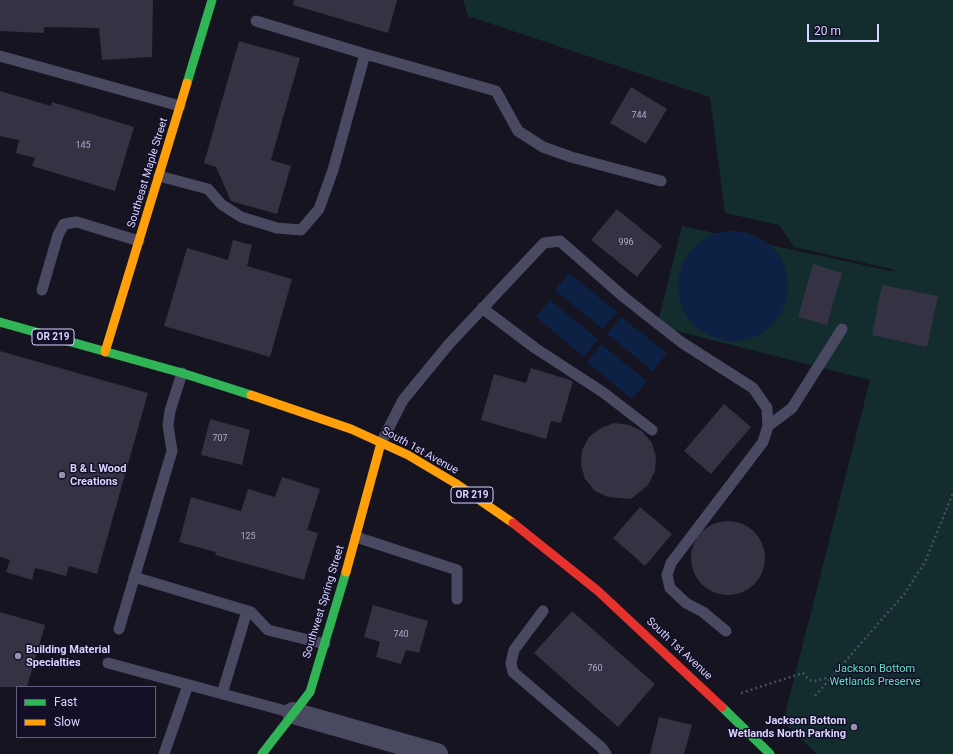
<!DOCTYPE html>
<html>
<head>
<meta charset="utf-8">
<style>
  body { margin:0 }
  #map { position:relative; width:953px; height:754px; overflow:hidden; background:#161421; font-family:Roboto,sans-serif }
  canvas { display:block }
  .legend { position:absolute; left:16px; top:686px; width:140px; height:52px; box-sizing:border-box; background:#130f26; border:1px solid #625e7d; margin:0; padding:5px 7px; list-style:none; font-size:12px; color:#d9d4ff }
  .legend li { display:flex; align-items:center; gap:8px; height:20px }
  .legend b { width:20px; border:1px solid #625e7d }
  .scale { position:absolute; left:807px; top:24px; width:72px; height:18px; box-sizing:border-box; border:2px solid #d9d4ff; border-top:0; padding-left:5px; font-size:12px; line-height:14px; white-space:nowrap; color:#d9d4ff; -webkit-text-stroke:3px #130f26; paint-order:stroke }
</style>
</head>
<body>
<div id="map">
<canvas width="953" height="754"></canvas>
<ul class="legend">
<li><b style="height:5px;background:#30b455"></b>Fast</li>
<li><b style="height:5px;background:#ff9f0a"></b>Slow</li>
</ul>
<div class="scale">20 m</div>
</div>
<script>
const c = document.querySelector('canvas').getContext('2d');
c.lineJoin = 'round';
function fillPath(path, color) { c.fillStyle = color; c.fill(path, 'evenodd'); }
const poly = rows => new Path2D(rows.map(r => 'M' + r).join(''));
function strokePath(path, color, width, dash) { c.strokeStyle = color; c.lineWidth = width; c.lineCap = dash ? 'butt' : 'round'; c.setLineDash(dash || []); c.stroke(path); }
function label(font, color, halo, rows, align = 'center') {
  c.font = font + ' Roboto,sans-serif'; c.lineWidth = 3; c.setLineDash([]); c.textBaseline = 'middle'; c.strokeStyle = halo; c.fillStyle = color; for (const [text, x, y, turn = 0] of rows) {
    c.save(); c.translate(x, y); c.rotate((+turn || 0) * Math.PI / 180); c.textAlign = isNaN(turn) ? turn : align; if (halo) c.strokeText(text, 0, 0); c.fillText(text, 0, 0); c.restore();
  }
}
const green = poly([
  [463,0,953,0,953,754,817,754,783,722,870,380,657,326,682,226,896,272,891,269,794,247,779,225,725,213,710,97,471,17,469,19]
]);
const water = poly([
  '678 286a55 55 0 1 1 110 0a55 55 0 1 1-110 0Z',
  [569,273,617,312,603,329,555,290],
  [550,300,598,339,584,357,536,317],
  [621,317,667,353,653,371,607,334],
  [601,344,647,381,632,399,587,362]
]);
const building = poly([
  [0,0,153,0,152,57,102,60,99,28,44,27,44,33,0,31],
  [294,0,397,0,388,33,293,5],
  [239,41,300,58,271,160,291,166,277,214,231,201,216,167,204,163],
  [631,87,667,109,646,144,610,123],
  [0,91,51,106,52,102,134,127,115,191,32,166,35,158,16,153,19,140,0,136],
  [617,209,662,246,637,277,591,240],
  [233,240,252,245,247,266,292,279,270,357,164,326,187,248,228,260],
  [813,264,842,273,827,325,798,317],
  [882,285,938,296,927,347,872,335],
  [0,351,148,393,97,574,69,566,66,576,35,568,32,580,6,572,10,560,0,557],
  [531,368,573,381,561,423,551,421,546,439,481,420,494,374,526,383],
  [724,404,751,427,711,474,684,451],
  [210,419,250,430,242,465,201,455],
  [614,423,629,425,642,431,652,443,656,457,655,471,648,485,631,499,608,497,595,491,585,479,581,465,582,450,589,437,601,428],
  [282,477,320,489,307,530,318,533,304,580,215,555,216,552,179,542,191,497,241,511,248,489,275,497],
  [640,507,672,534,645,566,613,538],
  '691 558a37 37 0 1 1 74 0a37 37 0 1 1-74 0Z',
  [373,605,428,621,419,653,406,650,401,664,376,657,380,642,364,637],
  [572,611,655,684,618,727,534,653],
  [0,612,45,625,27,687,0,687],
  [659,717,692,725,684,754,650,754]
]);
const path = poly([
  [741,693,803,673,809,680,816,681,831,677],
  [815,696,905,593,925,562,953,493]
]);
const lane = poly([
  [365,54,496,91,518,131,543,147,571,157,661,181],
  [0,56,180,106],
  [159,176,208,189,221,204,241,217,277,228,301,230,319,209,333,170,365,54,256,21],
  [42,290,58,235,64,224,77,222,139,241],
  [482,308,535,348,604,393,652,430],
  [768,426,792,408,842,329],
  [381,443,403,400,449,344,544,243,560,241,625,298,681,342,753,388,767,408,768,426,763,442,671,563,667,575,670,588,686,603,703,612,726,631],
  [356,537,457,570,457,599],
  [134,577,251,612,268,630,325,644],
  [543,611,514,650,511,663,513,672,602,748,606,754],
  [119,629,172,451,168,425,170,411,182,373],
  [108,663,293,713],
  [222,694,247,611],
  [164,754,188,685]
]);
const street = poly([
  [293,713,437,754]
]);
const fast = poly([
  [187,83,212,0],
  [0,322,182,373,251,395],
  [722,707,770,754],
  [262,754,310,692,346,572]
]);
const slow = poly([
  [105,352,187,83],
  [251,395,351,429,408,455,455,483,513,523],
  [346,572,381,443]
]);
const jam = poly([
  [513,523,598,591,722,707]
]);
const markers = [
  [62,475,4,"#9591b1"],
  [18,656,4,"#9591b1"],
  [854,727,4,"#9591b1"]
];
const numberNames = [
  ["744",639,116],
  ["145",83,146],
  ["996",626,243],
  ["707",220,439],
  ["125",248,537],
  ["740",401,635],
  ["760",595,669]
];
const shields = [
  [53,337,42],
  [472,495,42]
];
const shieldNames = [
  ["OR 219",53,337],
  ["OR 219",472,495]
];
const streetNames = [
  ["Southeast Maple Street",148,173,-73],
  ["South 1st Avenue",420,451,29],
  ["Southwest Spring Street",324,602,-73],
  ["South 1st Avenue",679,649,43]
];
const poiNames = [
  ["B & L Wood",70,469],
  ["Creations",70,482],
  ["Building Material",26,650],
  ["Specialties",26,663],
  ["Jackson Bottom",846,721,"right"],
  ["Wetlands North Parking",846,734,"right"]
];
const parkNames = [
  ["Jackson Bottom",875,669],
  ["Wetlands Preserve",875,682]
];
fillPath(green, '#132c2d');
fillPath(water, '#0d2144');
fillPath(building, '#343243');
strokePath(path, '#44505f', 2.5, [2, 3]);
strokePath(lane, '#4a4962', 11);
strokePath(street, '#4a4962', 22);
strokePath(fast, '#30b455', 9);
strokePath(slow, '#ff9f0a', 9);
strokePath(jam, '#e5322d', 9);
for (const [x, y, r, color] of markers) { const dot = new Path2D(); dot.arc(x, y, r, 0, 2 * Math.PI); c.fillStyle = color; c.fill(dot); strokePath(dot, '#130f26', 1.5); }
label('9px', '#b0acd0', null, numberNames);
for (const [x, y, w] of shields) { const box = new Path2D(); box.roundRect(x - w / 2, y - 8, w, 16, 3); c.fillStyle = '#130f26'; c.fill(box); strokePath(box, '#d9d4ff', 1); }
label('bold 10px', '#d9d4ff', null, shieldNames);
label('11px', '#d9d4ff', '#130f26', streetNames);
label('bold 11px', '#d9d4ff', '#130f26', poiNames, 'left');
label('11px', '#5fe0c0', '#130f26', parkNames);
</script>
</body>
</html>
